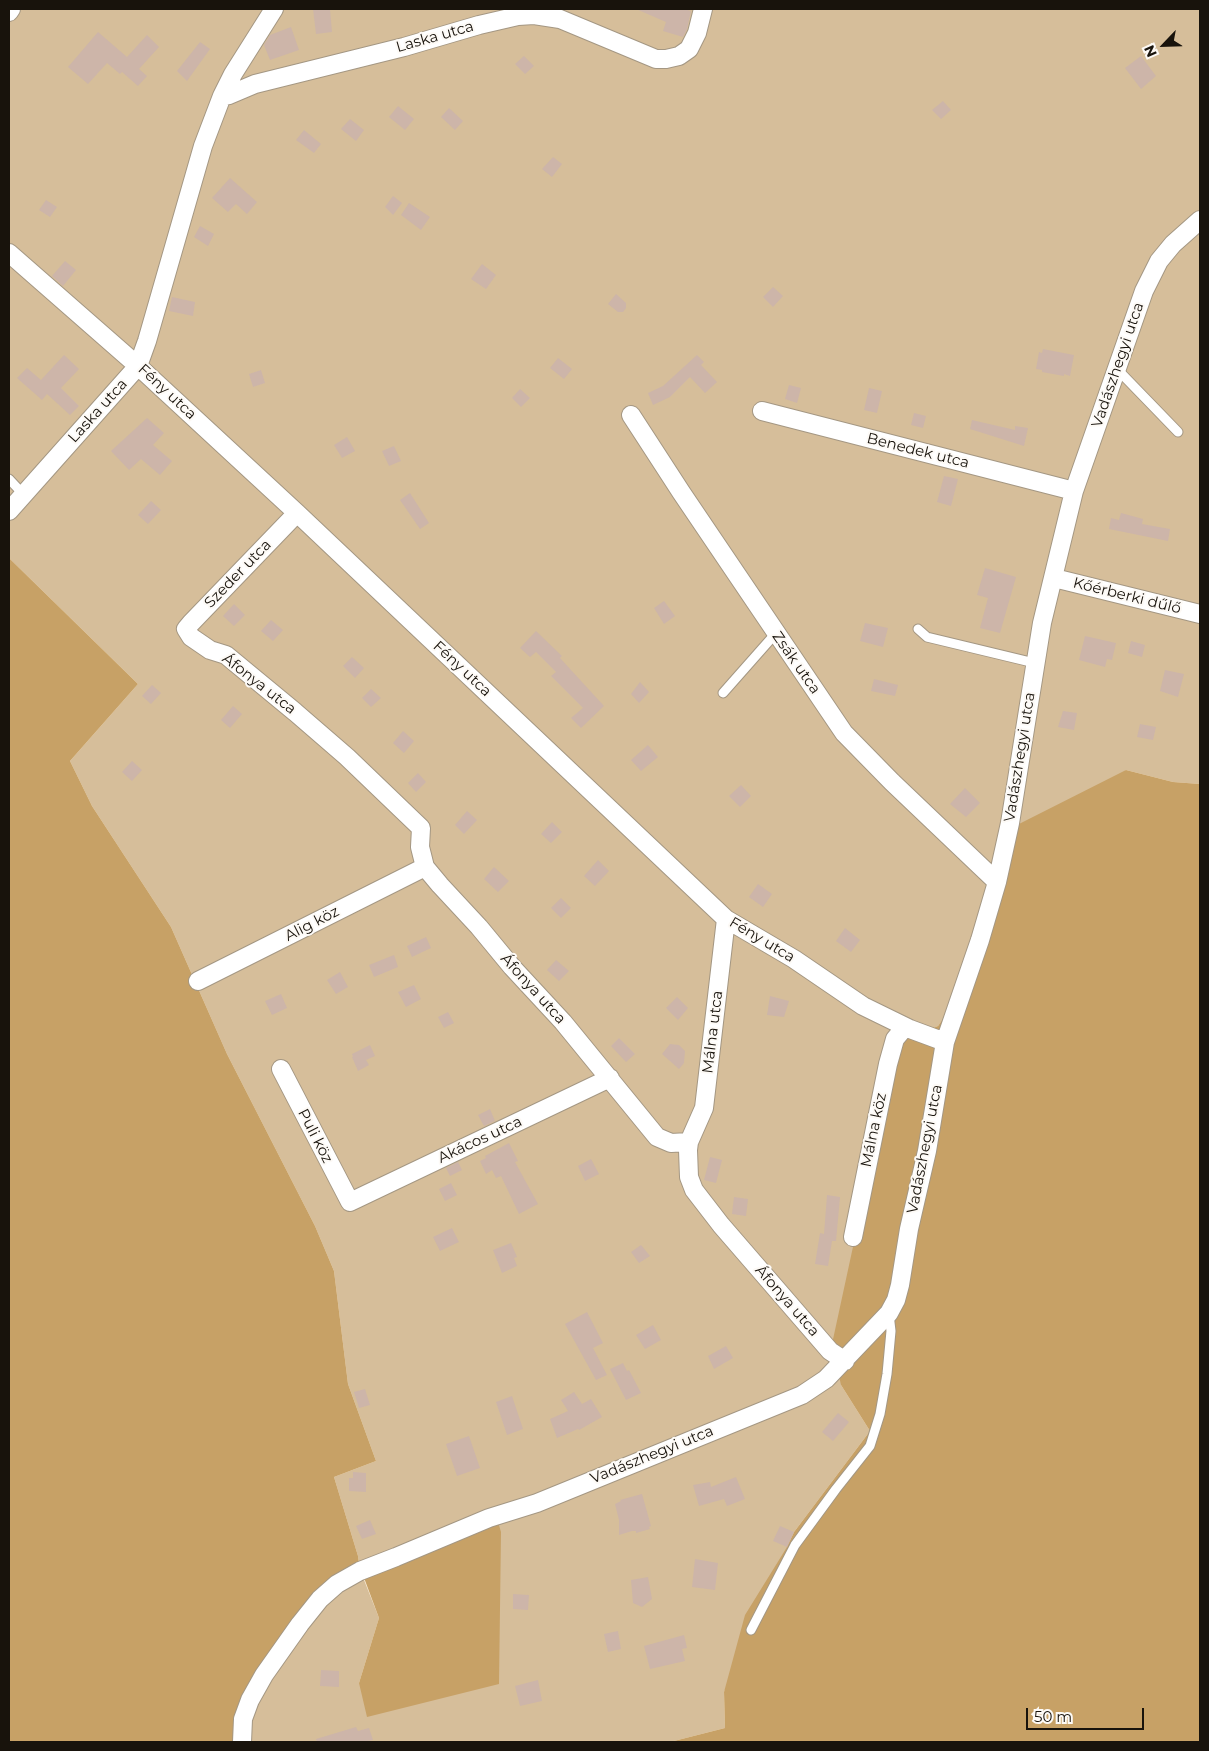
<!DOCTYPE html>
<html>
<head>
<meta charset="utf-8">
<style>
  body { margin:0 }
  #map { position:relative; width:1209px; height:1751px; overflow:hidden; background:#f9ebd6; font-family:Montserrat,sans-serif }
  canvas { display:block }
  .frame { position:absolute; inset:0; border:10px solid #18130c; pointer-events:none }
  .north { position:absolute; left:1139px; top:20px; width:50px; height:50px; -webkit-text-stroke:4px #fdfaf6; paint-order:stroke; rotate:246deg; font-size:14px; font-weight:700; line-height:20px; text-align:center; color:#18130c }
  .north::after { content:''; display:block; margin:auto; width:18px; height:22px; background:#18130c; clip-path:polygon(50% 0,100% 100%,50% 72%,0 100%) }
  .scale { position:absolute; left:1026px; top:1708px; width:118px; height:22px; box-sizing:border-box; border:2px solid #18130c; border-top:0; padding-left:6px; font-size:15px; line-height:18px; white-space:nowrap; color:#18130c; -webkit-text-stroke:4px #fdfaf6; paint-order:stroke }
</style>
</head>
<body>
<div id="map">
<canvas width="1209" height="1751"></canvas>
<div class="frame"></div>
<div class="north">N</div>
<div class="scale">50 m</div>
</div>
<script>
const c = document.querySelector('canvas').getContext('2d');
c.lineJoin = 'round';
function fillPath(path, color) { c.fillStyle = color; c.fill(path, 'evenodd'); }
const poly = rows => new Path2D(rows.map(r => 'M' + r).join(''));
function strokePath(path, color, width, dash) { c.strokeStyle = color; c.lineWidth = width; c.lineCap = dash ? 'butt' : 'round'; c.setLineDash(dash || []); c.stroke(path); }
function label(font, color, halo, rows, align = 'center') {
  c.font = font + ' Montserrat,sans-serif'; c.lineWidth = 4; c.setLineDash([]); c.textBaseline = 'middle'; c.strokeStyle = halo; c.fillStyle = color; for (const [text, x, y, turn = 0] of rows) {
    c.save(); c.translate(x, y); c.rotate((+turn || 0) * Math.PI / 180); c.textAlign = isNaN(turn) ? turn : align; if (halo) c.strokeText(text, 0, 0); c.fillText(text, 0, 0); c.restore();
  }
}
const green = poly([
  [9,9,1200,9,1200,784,1173,782,1126,770,938,1026,897,1044,841,1385,870,1431,794,1532,724,1692,725,1728,670,1742,242,1742,243,1719,300,1624,362,1575,379,1618,359,1683,499,1684,360,1571,358,1556,334,1477,376,1461,348,1384,334,1271,315,1226,227,1054,171,927,92,806,70,761,138,684,9,558]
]);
const forest = poly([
  [9,558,138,684,70,761,92,806,171,927,227,1054,315,1226,334,1271,348,1384,376,1461,334,1477,358,1556,360,1571,498,1522,501,1532,499,1684,367,1717,359,1683,379,1618,363,1575,337,1584,264,1675,242,1742,9,1742],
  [1126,770,1173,782,1200,784,1200,1742,670,1742,725,1728,724,1692,745,1615,787,1547,794,1532,870,1431,841,1385,832,1344,897,1043,938,1026,945,1016,995,874,1019,824]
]);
const building = poly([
  [313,9,330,9,332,32,316,34],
  [636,9,684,9,691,11,687,29,683,37,663,31,666,22],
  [291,27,299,50,270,60,264,45,270,35],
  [98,32,127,57,147,35,159,47,139,69,147,76,138,86,122,72,120,74,107,63,88,84,68,67],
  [200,42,210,49,187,81,177,71],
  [524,56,534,66,525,74,515,64],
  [1141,56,1156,76,1141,89,1125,68],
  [943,101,951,110,941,119,932,110],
  [398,106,414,119,405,130,389,117],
  [449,108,463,121,455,130,441,117],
  [350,119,364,130,356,141,341,129],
  [304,130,321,144,314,153,296,140],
  [553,157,562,164,552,177,542,169],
  [230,178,257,202,247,214,236,204,228,212,212,198],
  [393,196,402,203,393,215,385,207],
  [46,200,57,207,50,217,39,210],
  [409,203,430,217,421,230,401,215],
  [200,226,214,234,208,246,194,237],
  [65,261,76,270,63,286,52,276],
  [482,264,496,275,486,289,471,279],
  [773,287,783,296,773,307,763,297],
  [616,294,626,303,626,308,623,312,618,312,608,304],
  [172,297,195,302,193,316,169,311],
  [1043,349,1074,355,1070,376,1064,374,1064,376,1042,372,1042,370,1036,369,1039,352,1042,353],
  [64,355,79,369,61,388,79,406,70,415,47,394,42,400,17,378,27,368,41,380],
  [697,355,704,362,701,365,717,382,705,393,690,377,670,397,653,405,648,393,663,386],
  [558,358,572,369,564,379,550,368],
  [261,370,265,383,253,387,249,374],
  [789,385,801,388,797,403,785,399],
  [869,388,882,391,877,413,864,410],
  [520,389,530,398,521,407,512,398],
  [914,413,926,416,923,428,911,425],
  [147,418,164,433,153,445,172,461,160,475,141,459,129,470,111,451],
  [972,420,1015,430,1015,426,1028,428,1024,446,970,429],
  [347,437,355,451,342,458,334,445],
  [394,446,401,461,389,466,382,451],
  [944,476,958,479,951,506,937,502],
  [410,493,429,523,420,529,400,500],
  [151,501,161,510,148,524,138,515],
  [1121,513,1143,519,1142,524,1170,529,1168,541,1109,529,1111,518,1119,520],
  [985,568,1016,577,1000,633,980,628,988,598,977,595],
  [664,601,675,616,664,624,654,608],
  [234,604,245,615,234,626,223,616],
  [271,620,283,630,273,641,261,631],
  [865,623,888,628,883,647,860,641],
  [536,631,562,656,560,658,604,706,581,728,571,718,583,708,551,676,556,672,536,652,530,657,520,648],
  [1085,636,1116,643,1112,660,1107,659,1105,667,1079,660],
  [1131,641,1145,645,1142,657,1128,653],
  [352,657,364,668,355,678,343,666],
  [1165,670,1184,674,1178,697,1160,691],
  [874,679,898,685,895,696,871,691],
  [640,682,649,692,639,703,631,694],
  [152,685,161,693,151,704,142,696],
  [371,689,381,698,371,707,362,698],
  [233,706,242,714,230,728,221,720],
  [1063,711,1077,713,1074,730,1058,727],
  [1140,724,1156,727,1153,740,1137,737],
  [403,731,414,741,404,753,393,743],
  [648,745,658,757,641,771,631,760],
  [132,761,142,770,132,781,122,772],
  [418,773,426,782,416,792,408,783],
  [741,785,751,796,740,807,729,796],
  [965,788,980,803,966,817,950,804],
  [467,811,477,820,464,834,455,825],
  [552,822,562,832,551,843,541,834],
  [598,860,609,871,595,886,584,876],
  [494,867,509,881,498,892,484,879],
  [758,884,772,894,763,907,749,897],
  [561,898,571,908,561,918,551,908],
  [845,928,860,940,851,952,836,941],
  [426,937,431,948,412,957,407,946],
  [394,955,398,967,374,977,369,965],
  [556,960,569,971,559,981,547,970],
  [340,972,348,987,336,994,327,980],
  [414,985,421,999,406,1007,398,992],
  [281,994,287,1008,272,1015,265,1001],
  [770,996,789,1001,784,1017,767,1015],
  [677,997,688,1008,678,1020,666,1008],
  [448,1012,454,1023,444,1028,438,1017],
  [619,1038,635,1054,626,1062,611,1046],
  [670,1044,679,1045,685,1051,684,1063,679,1069,662,1054],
  [370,1045,375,1056,366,1060,369,1065,358,1071,352,1057,353,1057,352,1054],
  [490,1109,495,1121,484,1126,478,1115],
  [509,1143,518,1161,515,1162,538,1204,519,1214,501,1176,496,1178,492,1170,486,1174,480,1161,486,1158,485,1156],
  [710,1157,722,1160,716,1183,704,1180],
  [591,1159,599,1174,585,1181,578,1166],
  [458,1162,462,1170,450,1176,446,1168],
  [451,1183,457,1195,445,1201,439,1189],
  [827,1195,840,1197,836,1241,832,1241,828,1266,815,1264,820,1233,824,1234],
  [734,1197,748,1199,746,1216,732,1214],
  [452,1228,459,1242,440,1251,433,1237],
  [511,1243,517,1257,514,1258,517,1266,502,1273,493,1250],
  [641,1245,650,1256,639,1263,631,1252],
  [587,1312,603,1343,593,1348,607,1375,596,1380,565,1324],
  [653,1325,661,1340,645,1349,636,1335],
  [726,1346,733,1358,714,1369,708,1356],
  [623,1363,627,1371,629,1370,641,1393,626,1400,610,1369],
  [365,1389,370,1405,359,1408,354,1392],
  [574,1392,582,1404,591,1399,602,1417,579,1430,578,1429,557,1438,550,1419,568,1411,561,1400],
  [512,1396,523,1429,507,1435,496,1402],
  [838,1413,849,1422,833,1441,822,1432],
  [469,1436,480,1468,457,1476,446,1444],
  [353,1472,366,1473,366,1492,349,1491,349,1478,353,1478],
  [736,1477,745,1499,727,1506,724,1499,699,1506,693,1485,710,1482,711,1487],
  [642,1494,651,1526,649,1527,650,1529,636,1533,636,1531,632,1531,619,1535,619,1520,615,1504,621,1501,620,1500],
  [370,1520,376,1534,362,1539,356,1526],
  [780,1526,794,1532,787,1547,773,1541],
  [695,1559,718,1563,715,1590,692,1587],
  [648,1577,652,1599,642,1607,633,1603,631,1580],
  [513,1594,529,1595,528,1610,513,1609],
  [618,1631,621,1649,608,1652,604,1634],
  [684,1635,687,1648,682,1649,685,1661,650,1669,644,1646],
  [321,1670,339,1671,339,1687,320,1686],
  [538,1680,542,1701,520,1706,515,1686],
  [356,1727,358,1731,369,1728,373,1740,362,1742,317,1742,316,1739]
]);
const service = poly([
  [1117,369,1178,432],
  [9,479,23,494],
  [918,629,927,637,1035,663],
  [723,693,776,633],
  [751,1630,795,1545,836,1489,870,1446,880,1414,887,1374,891,1331,889,1314]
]);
const minor = poly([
  [9,12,11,9],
  [222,96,229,95,255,84,404,47,479,25,518,16,534,15,560,19,656,59,666,59,679,56,689,49,697,33,703,9],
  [9,253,138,366,297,513,726,919,794,959,863,1006,910,1029,945,1042],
  [762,411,1074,491],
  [631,415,681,492,844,733,892,782,997,882],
  [9,511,138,366,147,341,203,146,222,96,233,74,274,9],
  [297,513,191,623,186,629,191,637,210,650,226,655,295,712,347,757,421,828,420,847,425,867,440,885,479,927,512,967,563,1022,657,1137,671,1143,689,1142],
  [1054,578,1200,614],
  [726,919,704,1108,689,1142,688,1150,689,1177,694,1190,721,1225,830,1351,845,1361],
  [198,981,425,867],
  [281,1069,350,1202,610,1078],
  [853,1237,888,1064,895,1039,905,1027],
  [242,1742,243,1719,250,1700,264,1675,300,1624,320,1599,337,1584,360,1571,396,1557,489,1518,537,1503,802,1395,826,1379,889,1313,896,1300,900,1285,909,1229,927,1151,945,1042,980,940,997,882,1010,823,1042,623,1074,491,1144,291,1159,261,1173,244,1200,220]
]);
const streetNames = [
  ["Laska utca",435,37,-16],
  ["Vadászhegyi utca",1118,365,-71],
  ["Fény utca",167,392,43],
  ["Laska utca",98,411,-48],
  ["Benedek utca",918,451,14],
  ["Szeder utca",238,574,-46],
  ["Kőérberki dűlő",1127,596,14],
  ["Zsák utca",796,663,55],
  ["Fény utca",462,669,43],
  ["Áfonya utca",259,684,38],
  ["Vadászhegyi utca",1020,757,-81],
  ["Alig köz",312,924,-27],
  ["Fény utca",762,940,31],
  ["Áfonya utca",533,989,48],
  ["Málna utca",713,1032,-83],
  ["Málna köz",874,1130,-78],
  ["Puli köz",315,1136,63],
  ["Akácos utca",480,1140,-25],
  ["Vadászhegyi utca",925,1149,-79],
  ["Áfonya utca",787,1301,49],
  ["Vadászhegyi utca",652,1455,-22]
];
fillPath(green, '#d6be9a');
fillPath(forest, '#c7a166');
fillPath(building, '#cdb5a9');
strokePath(service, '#a49783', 11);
strokePath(minor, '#a49783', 20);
strokePath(service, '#fff', 9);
strokePath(minor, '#fff', 18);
label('15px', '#18130c', '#fdfaf6', streetNames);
</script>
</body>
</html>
